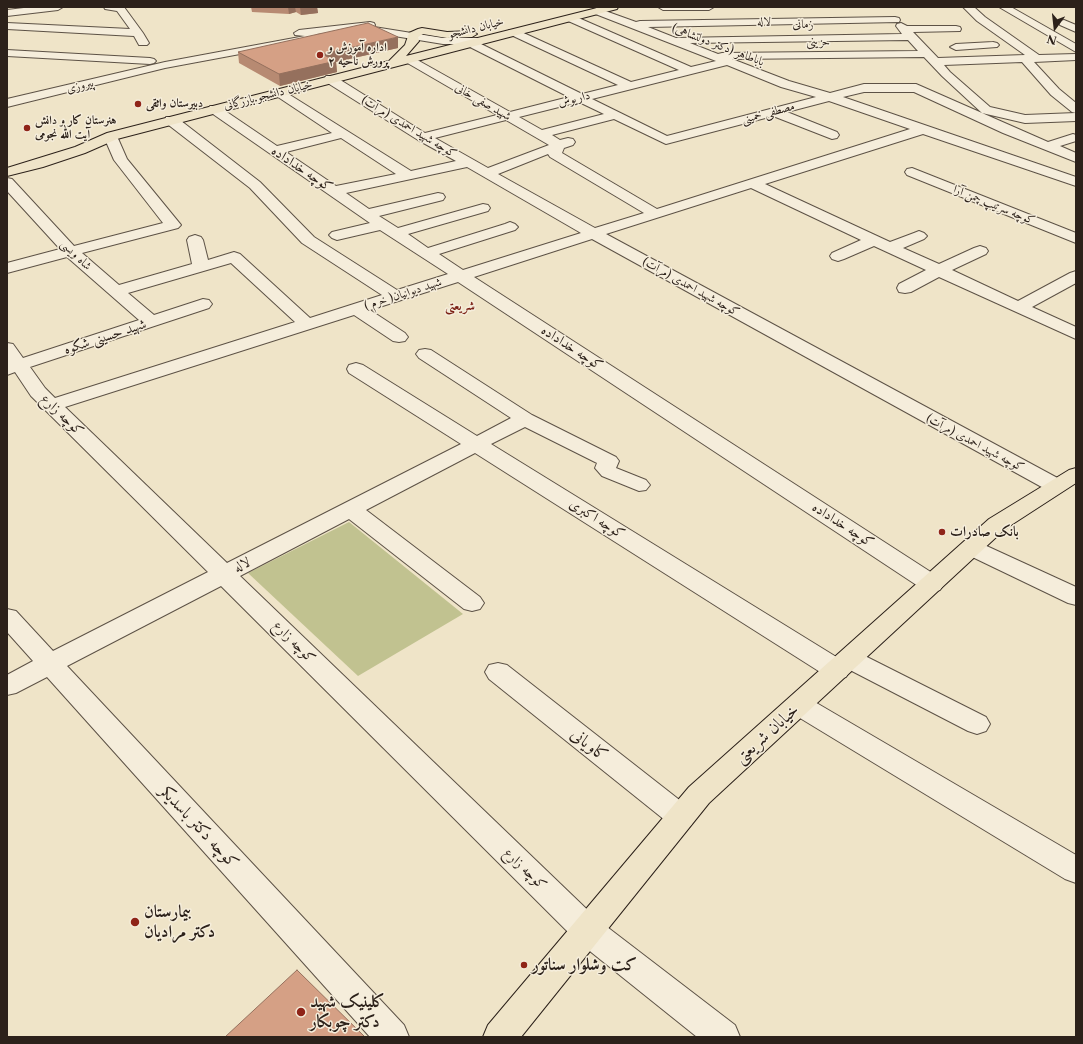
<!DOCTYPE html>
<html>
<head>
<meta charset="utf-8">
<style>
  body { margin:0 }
  #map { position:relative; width:1083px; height:1044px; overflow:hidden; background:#efe4c8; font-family:"Libre Caslon Text",serif }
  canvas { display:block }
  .frame { position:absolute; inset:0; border:8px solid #2c211a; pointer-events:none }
  .north { position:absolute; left:1035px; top:8px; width:40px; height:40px; -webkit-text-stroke:3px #f5eddb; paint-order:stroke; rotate:195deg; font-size:11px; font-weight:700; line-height:16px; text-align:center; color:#2c211a }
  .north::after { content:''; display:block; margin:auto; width:14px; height:18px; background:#2c211a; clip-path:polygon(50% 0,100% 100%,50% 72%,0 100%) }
</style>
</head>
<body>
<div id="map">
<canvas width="1083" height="1044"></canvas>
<div class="frame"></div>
<div class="north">N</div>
</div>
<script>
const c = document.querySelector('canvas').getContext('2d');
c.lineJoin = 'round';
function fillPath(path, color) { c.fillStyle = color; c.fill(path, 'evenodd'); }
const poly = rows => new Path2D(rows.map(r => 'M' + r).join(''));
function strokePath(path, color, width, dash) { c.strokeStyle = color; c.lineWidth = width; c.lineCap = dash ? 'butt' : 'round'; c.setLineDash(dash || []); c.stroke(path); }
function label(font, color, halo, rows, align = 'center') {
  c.font = font + ' "Libre Caslon Text",Amiri,serif'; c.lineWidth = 3; c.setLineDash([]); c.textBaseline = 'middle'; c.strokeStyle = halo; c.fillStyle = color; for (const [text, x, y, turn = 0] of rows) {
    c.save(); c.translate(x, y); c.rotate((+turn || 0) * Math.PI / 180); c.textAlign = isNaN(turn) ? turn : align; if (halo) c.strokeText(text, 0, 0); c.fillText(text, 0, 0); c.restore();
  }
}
const green = poly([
  [349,522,463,614,358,676,248,573]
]);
const minor = poly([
  [32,7,63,7,58,10,7,16,7,10,32,7],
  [104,7,124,7,143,33,149,43,147,45,139,45,134,36,7,29,7,23,130,29,117,11,105,9,104,7],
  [658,7,714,7,709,10,663,10,658,7],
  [963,7,974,7,985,17,1039,55,1076,54,1076,60,1034,62,1059,89,1076,103,1076,113,1072,112,1051,95,1022,62,944,65,950,72,990,107,1025,115,1076,113,1076,121,1025,123,982,113,942,76,924,57,732,59,789,81,830,93,864,84,916,84,1048,142,1073,134,1076,135,1076,141,1060,146,1076,153,1076,162,1003,133,914,92,864,92,843,97,1076,177,1076,186,923,134,765,184,890,242,914,233,919,231,924,233,927,236,924,239,903,248,939,264,974,248,980,246,986,248,988,251,986,254,952,270,1018,301,1070,273,1076,271,1076,283,1032,307,1076,327,1076,339,939,277,911,292,905,293,899,292,897,288,899,284,926,270,874,246,844,259,838,261,832,259,830,256,832,253,861,240,751,188,606,234,1063,481,1067,486,1063,491,1056,492,1049,491,592,239,474,277,940,578,944,584,940,590,932,592,924,590,458,282,370,310,405,333,408,337,405,341,399,342,393,341,354,315,65,407,227,563,461,444,349,373,347,369,349,365,356,363,363,365,477,436,511,418,419,358,416,354,419,350,425,349,431,350,532,415,616,457,619,461,616,468,646,480,650,485,646,490,639,491,602,476,595,468,597,463,525,427,491,444,838,658,841,653,850,650,859,653,986,717,990,724,986,731,977,734,968,731,850,670,846,677,837,679,828,677,475,453,366,510,480,597,484,603,480,609,472,611,464,609,349,519,240,576,598,920,735,1025,740,1037,697,1037,576,940,221,586,67,666,404,1025,409,1037,370,1037,47,677,16,693,7,695,7,675,33,661,7,632,7,609,16,611,53,651,208,572,31,396,15,372,7,375,7,343,13,344,23,358,139,320,67,257,7,273,7,263,60,249,7,191,7,178,12,179,74,246,163,223,114,160,104,137,106,134,116,134,127,159,181,225,178,228,82,253,119,285,192,264,187,240,189,237,195,235,201,237,203,240,208,260,234,252,240,254,310,318,382,295,302,243,250,188,166,123,165,120,166,117,176,117,260,182,314,237,397,290,448,274,380,230,337,240,332,238,329,235,332,232,370,223,210,112,208,109,210,106,218,106,277,146,332,133,272,93,274,90,278,89,282,90,411,171,456,161,418,140,326,82,324,79,326,76,334,76,425,133,497,115,404,61,402,59,404,57,412,57,510,112,569,97,464,44,443,44,376,33,355,34,351,33,350,30,317,34,320,37,315,40,165,68,7,107,7,99,165,62,305,36,295,35,294,33,299,30,370,22,374,23,375,25,374,27,443,38,486,38,487,40,486,42,479,43,582,94,618,85,509,34,508,32,509,30,517,30,631,82,679,70,566,20,565,18,566,16,574,16,691,67,716,61,593,13,592,11,597,8,636,22,640,21,895,17,899,18,900,20,899,22,648,27,676,38,902,34,896,26,897,24,901,23,907,26,956,26,960,27,961,29,960,31,913,32,938,58,1025,55,977,21,963,7],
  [908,40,918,51,722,53,718,54,690,43,908,40],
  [727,65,781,87,816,97,667,136,592,99,727,65],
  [829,101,910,129,657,209,562,153,564,148,573,145,575,142,573,139,568,138,560,140,552,135,614,119,666,144,773,116,832,139,837,138,839,135,837,132,787,112,829,101],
  [579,102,604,114,542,130,519,117,579,102],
  [506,120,549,145,488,168,435,138,506,120],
  [341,138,396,174,336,186,286,152,341,138],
  [548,154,550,157,644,213,595,228,498,174,548,154],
  [467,167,581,233,463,270,439,254,515,230,518,227,515,224,510,222,505,224,428,248,408,234,488,211,490,208,488,205,483,204,398,228,379,216,443,200,445,197,443,194,438,193,369,209,346,193,467,167],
  [231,263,295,322,55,398,45,388,30,367,209,308,212,304,209,300,203,299,154,315,128,293,231,263],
  [999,7,1011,7,1076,44,1076,52,999,7],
  [1064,20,1076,25,1076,32,1060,25,1059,23,1060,21,1064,20],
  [993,42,997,43,999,45,997,47,956,50,950,47,956,44,993,42],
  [7,50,150,58,154,59,156,61,154,63,150,64,7,56,7,50],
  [912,168,1076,233,1076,243,907,175,905,172,907,169,912,168],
  [972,541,980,543,1076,587,1076,605,1068,603,964,553,961,548,964,543,972,541],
  [498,663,507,665,691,809,695,817,691,825,681,829,671,825,489,679,485,672,489,665,498,663],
  [799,695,808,698,1076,855,1076,883,1065,879,790,712,786,705,790,698,799,695]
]);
const major = poly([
  [601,7,618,7,617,9,117,139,85,153,43,167,7,176,7,168,75,147,107,133,389,61,405,45,409,33,418,29,422,28,447,32,472,31,477,34,472,37,447,38,423,34,418,37,419,41,406,56,601,7],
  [1076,468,1076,483,1005,529,709,803,521,1037,483,1037,488,1025,689,787,989,519,1069,470,1076,468]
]);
const wall = poly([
  [251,7,320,7,317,7,318,13,301,15,296,12,289,14,252,12],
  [398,48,336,62,337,72,280,86,239,63,238,52]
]);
const shadedWall = poly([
  [288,7,295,7,296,12,289,14],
  [300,7,320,7,317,7,318,13,301,15],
  [398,37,398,48,336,62,337,72,280,86,279,74,322,54]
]);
const building = poly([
  [368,23,398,37,322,54,336,61,279,74,238,52,368,23],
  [297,970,365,1037,225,1037,297,970]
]);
const markers = [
  [320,55,4,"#8f2418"],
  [138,104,4,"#8f2418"],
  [27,128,4,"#8f2418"],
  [942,532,4,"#8f2418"],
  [135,922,5,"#8f2418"],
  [524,965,4,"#8f2418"],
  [301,1012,5,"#8f2418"]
];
const farStreetnames = [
  ["لاله",764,22,-1],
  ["زمانی",803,25],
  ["خیابان دانشجو",476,28,-14],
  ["حزینی",818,42,-1],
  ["باباطاهر (دکتر دولتشاهی)",718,45,21],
  ["پیروزی",80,86,-14],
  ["خیابان دانشجو.بازرگانی",268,95,-14],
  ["داریوش",574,99,-14],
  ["شهید صفی خانی",483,102,30],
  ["مصطفی خمینی",768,113,-15],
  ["کوچه شهید احمدی (مرآت)",409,127,31],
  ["کوچه سرتیپ چمن آرا",994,205,22],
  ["شاه ویسی",76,255,44],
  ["کوچه شهید احمدی (مرآت)",691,287,29],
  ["شهید دیوانیان( خرم )",403,294,-18],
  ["کوچه شهید احمدی (مرآت)",975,443,28]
];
const farPoinames = [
  ["اداره آموزش و",328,48],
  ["پرورش ناحیه ۲",328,62],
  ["دبیرستان واثقی",146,104],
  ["هنرستان کار و دانش",35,121],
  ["آیت الله نجومی",35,135]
];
const farNeighbourhoodnames = [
  ["شریعتی",460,306]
];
const streetNames = [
  ["کوچه خداداده",302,169,34],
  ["شهید حسینی شکوه",105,337,-18],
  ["کوچه خداداده",572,348,33],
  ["کوچه زارع",62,415,44],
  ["کوچه اکبری",597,519,32],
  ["کوچه خداداده",843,525,33],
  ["لاله",242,565,-27],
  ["کوچه زارع",294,642,45],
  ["کوچه زارع",525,869,44]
];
const poiNames = [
  ["بانک صادرات",950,532]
];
const nearStreetnames = [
  ["خیابان شریعتی",767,734,-42],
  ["کاویانی",589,745,38],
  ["کوچه دکتر باسدیکر",199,827,47]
];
const nearPoinames = [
  ["بیمارستان",144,912],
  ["دکتر مرادیان",144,932],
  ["کت وشلوار سناتور",532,965],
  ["کلینیک شهید",310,1002],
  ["دکتر چوبکار",310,1022]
];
fillPath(green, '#c1c290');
strokePath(minor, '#5d5246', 2);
strokePath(major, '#2c211a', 2);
fillPath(minor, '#f5eddb');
fillPath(major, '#efe4c8');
fillPath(wall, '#b78a72');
fillPath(shadedWall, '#95705d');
fillPath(building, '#d5a085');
strokePath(building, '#95705d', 1);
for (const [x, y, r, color] of markers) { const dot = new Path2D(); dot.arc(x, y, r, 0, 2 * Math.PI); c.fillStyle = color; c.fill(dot); strokePath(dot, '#f5eddb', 1.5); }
label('12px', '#2c211a', '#f5eddb', farStreetnames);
label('bold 12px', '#2c211a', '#f5eddb', farPoinames, 'left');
label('bold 13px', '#7a1f14', '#f5eddb', farNeighbourhoodnames);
label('14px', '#2c211a', '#f5eddb', streetNames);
label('bold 14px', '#2c211a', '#f5eddb', poiNames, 'left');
label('17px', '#2c211a', '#f5eddb', nearStreetnames);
label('bold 17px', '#2c211a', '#f5eddb', nearPoinames, 'left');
</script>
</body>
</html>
